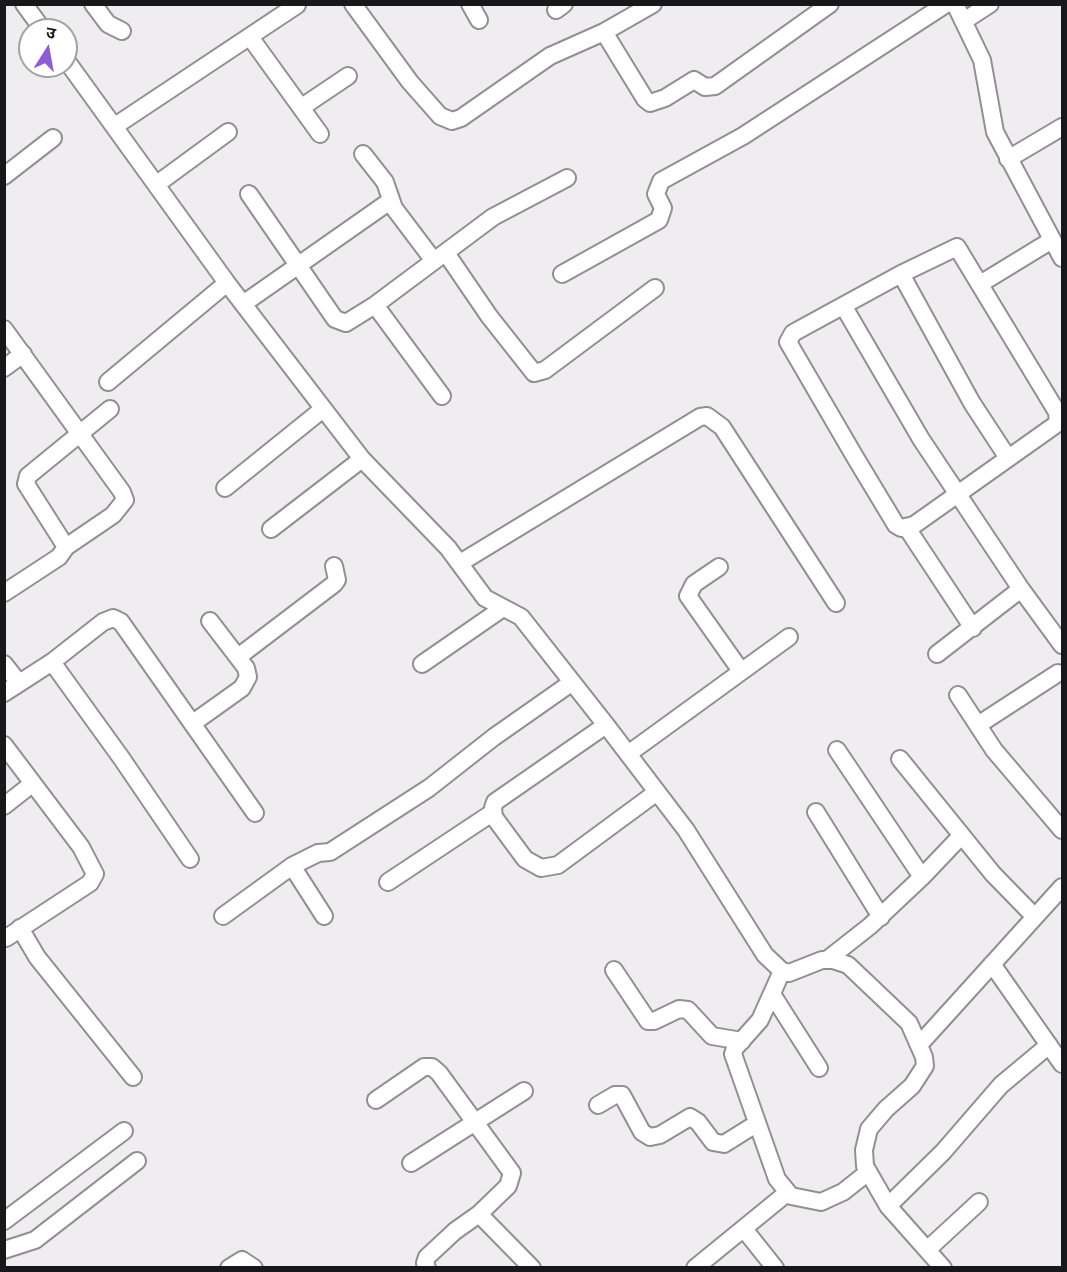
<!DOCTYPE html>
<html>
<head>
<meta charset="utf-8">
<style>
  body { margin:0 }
  #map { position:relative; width:1067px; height:1272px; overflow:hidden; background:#f0edf0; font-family:"Asap Condensed","Noto Sans Devanagari",sans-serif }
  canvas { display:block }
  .frame { position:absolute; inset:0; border:6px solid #181719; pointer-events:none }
  .north { position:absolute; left:18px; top:18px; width:60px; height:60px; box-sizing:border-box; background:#fff; border:2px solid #a3a2a3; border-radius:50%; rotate:11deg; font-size:16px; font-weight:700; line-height:24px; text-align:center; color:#181719 }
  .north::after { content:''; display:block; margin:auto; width:21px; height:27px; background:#8f5cd5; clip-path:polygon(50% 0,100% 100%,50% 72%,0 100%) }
</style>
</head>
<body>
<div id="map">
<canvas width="1067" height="1272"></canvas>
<div class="frame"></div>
<div class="north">उ</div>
</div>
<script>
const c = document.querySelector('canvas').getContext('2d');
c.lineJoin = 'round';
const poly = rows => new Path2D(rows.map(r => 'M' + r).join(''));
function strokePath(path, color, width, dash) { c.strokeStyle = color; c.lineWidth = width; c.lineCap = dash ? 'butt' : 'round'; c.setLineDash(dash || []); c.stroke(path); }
const minor = poly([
  [24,4,43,30],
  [93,4,108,24,122,31],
  [353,4,410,82,440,116,452,121,461,118,550,56,604,32,653,4],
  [470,4,479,20],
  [955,4,982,60,995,132,1062,258],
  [556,10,564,4],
  [964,21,990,4],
  [604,32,645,99,650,103,665,98,694,80,705,87,715,86,830,4],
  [250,37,320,134],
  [66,60,227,283,362,459,448,548,485,598,521,617,606,725,686,830,765,955,782,971,789,973,822,960,833,960,848,965,909,1023,924,1057,925,1066,912,1086,886,1109,869,1129,864,1150,865,1166,888,1206,943,1268],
  [302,107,348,76],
  [115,126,297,5],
  [363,154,385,182,394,208,434,261],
  [1008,159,1062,127],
  [4,176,53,138],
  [157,184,228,132],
  [249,194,335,319,346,323,375,305,493,217,567,178],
  [957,247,1057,412,1058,423,914,525,901,528,896,525,855,457,788,342,793,333,901,274,957,247],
  [446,253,489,316,534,373,545,370,655,288],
  [562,274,659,220,663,208,656,194,661,181,743,136,946,4],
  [901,274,972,403,1008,458],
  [980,284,1052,240],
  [243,304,390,201],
  [375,305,442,396],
  [844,307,921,439,1021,589,1062,645],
  [4,329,122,492,125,500,113,515,66,547],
  [4,368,23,354],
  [108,382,227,283],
  [225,488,323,409],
  [907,528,973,628],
  [271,529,362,459],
  [460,563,700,417,707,416,722,427,836,603],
  [719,567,694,584,688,596,741,671],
  [4,593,59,557,66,547,26,484,28,476,110,409],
  [937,654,1021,589],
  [238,657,334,584,337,580,334,566],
  [52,662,122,759,190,859],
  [4,664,19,683],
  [422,664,503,608],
  [4,693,52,662,103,622,113,618,121,622,255,813],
  [958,695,994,750,1062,830],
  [193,723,242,688,248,677,246,668,210,621],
  [606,725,495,802,493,808,494,817,525,859,541,868,558,865,657,792],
  [978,725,1058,673],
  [4,745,81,847,95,874,90,883,6,938],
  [628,754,789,637],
  [900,759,993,874,1034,916],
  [4,806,32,784],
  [816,812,881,917],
  [292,866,324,916],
  [922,877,961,836],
  [388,882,492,813],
  [223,916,292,866,318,853,330,852,429,788,494,737,571,683],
  [20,928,37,957,133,1077],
  [828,959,870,926,922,877,837,750],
  [992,964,1062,1064],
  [614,970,648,1021,654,1021,679,1009,688,1010,712,1036,742,1041],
  [782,971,760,1020,735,1048,733,1054,777,1179,791,1196,821,1202,843,1192,867,1173],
  [772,994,819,1068],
  [919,1045,1062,887],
  [376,1100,424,1067,432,1067,439,1073,512,1173,508,1186,479,1214],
  [598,1105,615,1095,622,1095,642,1132,650,1137,660,1135,690,1117,698,1122,713,1142,724,1144,756,1124],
  [411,1163,524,1091],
  [888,1206,943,1152,1001,1085,1049,1045],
  [4,1221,124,1131],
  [744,1229,775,1268],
  [4,1250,35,1240,137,1161],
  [927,1250,979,1202],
  [229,1268,242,1260,254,1268],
  [427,1268,425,1263,427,1257,455,1231,479,1214,532,1268],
  [695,1268,787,1193]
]);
strokePath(minor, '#928f92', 20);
strokePath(minor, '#fff', 16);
</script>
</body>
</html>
